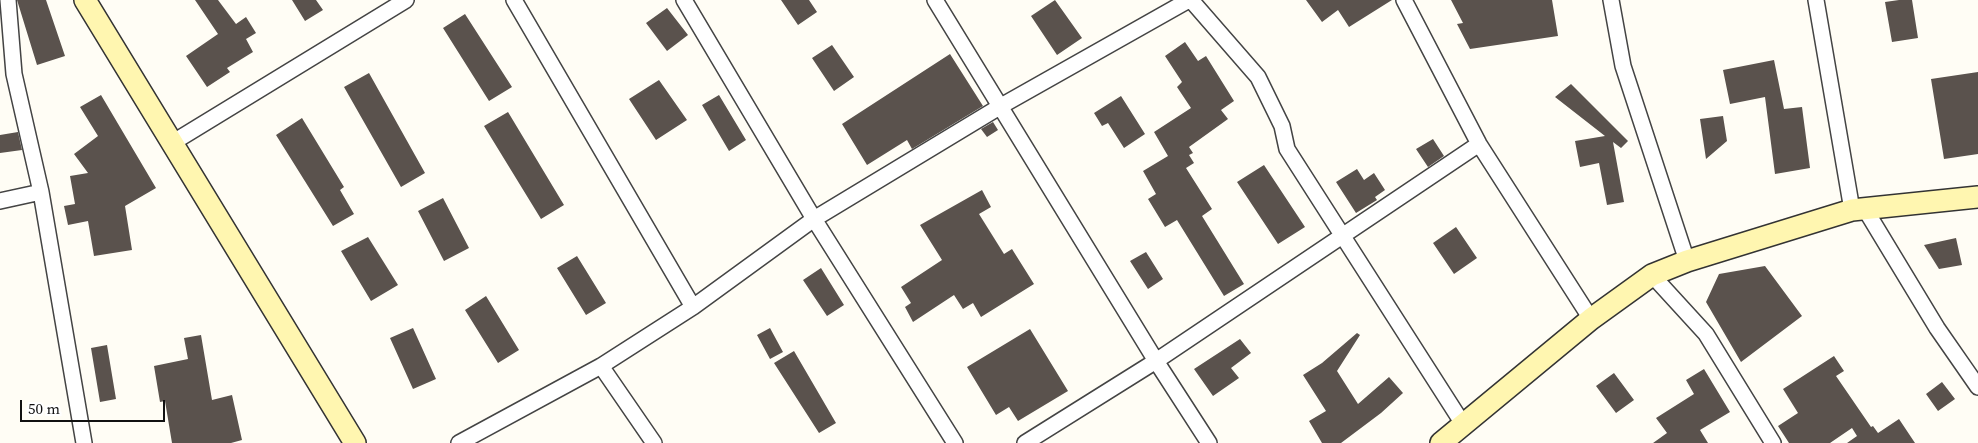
<!DOCTYPE html>
<html>
<head>
<meta charset="utf-8">
<style>
  body { margin:0 }
  #map { position:relative; width:1978px; height:443px; overflow:hidden; background:#fffdf5; font-family:"Source Serif 4",serif }
  canvas { display:block }
  .scale { position:absolute; left:20px; top:400px; width:145px; height:22px; box-sizing:border-box; border:2px solid #111; border-top:0; padding-left:6px; font-size:15px; line-height:18px; white-space:nowrap; color:#111; -webkit-text-stroke:4px #fff; paint-order:stroke }
</style>
</head>
<body>
<div id="map">
<canvas width="1978" height="443"></canvas>
<div class="scale">50 m</div>
</div>
<script>
const c = document.querySelector('canvas').getContext('2d');
c.lineJoin = 'round';
function fillPath(path, color) { c.fillStyle = color; c.fill(path, 'evenodd'); }
const poly = rows => new Path2D(rows.map(r => 'M' + r).join(''));
function strokePath(path, color, width, dash) { c.strokeStyle = color; c.lineWidth = width; c.lineCap = dash ? 'butt' : 'round'; c.setLineDash(dash || []); c.stroke(path); }
const building = poly([
  [17,0,46,0,65,56,37,65],
  [195,0,218,0,236,24,246,17,256,33,246,39,253,52,227,68,230,72,207,87,186,56,218,34],
  [292,0,316,0,323,10,305,21],
  [781,0,809,0,817,12,798,25],
  [1055,0,1082,38,1057,55,1031,16],
  [1306,0,1392,0,1349,27,1338,10,1322,22],
  [1451,0,1552,0,1558,36,1470,49,1457,24,1463,23],
  [1899,0,1912,0,1918,38,1892,42,1885,2],
  [667,8,688,35,667,51,646,23],
  [465,14,512,87,489,101,443,28],
  [1185,42,1198,61,1206,56,1234,101,1221,110,1228,119,1189,147,1193,153,1189,155,1194,163,1186,168,1212,209,1202,216,1244,284,1224,296,1177,220,1165,227,1148,199,1156,194,1143,171,1168,156,1154,132,1191,108,1177,87,1182,82,1165,56],
  [832,45,854,77,834,91,812,58],
  [950,54,983,106,912,149,907,140,867,165,842,124],
  [1774,60,1784,109,1802,107,1810,168,1775,174,1765,97,1730,104,1723,70],
  [1978,72,1978,154,1944,159,1931,79],
  [369,73,425,173,401,187,344,87],
  [659,80,687,120,656,140,629,99],
  [1571,84,1628,141,1621,148,1613,142,1624,202,1607,205,1599,163,1580,167,1575,141,1605,136,1555,97],
  [101,95,156,188,125,206,132,250,94,256,88,221,68,225,64,206,75,204,70,176,88,173,74,154,98,136,80,107],
  [719,95,746,140,729,151,702,105],
  [1121,96,1145,134,1124,148,1108,123,1102,126,1094,113],
  [508,112,564,205,541,219,484,126],
  [1723,116,1727,141,1706,159,1700,119],
  [302,118,344,187,340,190,354,214,333,226,276,135],
  [993,122,998,130,987,137,981,129],
  [18,132,22,150,0,153,0,135],
  [1433,139,1444,156,1428,167,1416,149],
  [1264,165,1305,227,1278,244,1237,182],
  [1357,169,1364,180,1374,173,1385,190,1375,197,1377,200,1356,213,1336,182],
  [982,190,991,207,979,214,1004,254,1012,249,1034,284,981,317,973,303,963,309,954,295,913,322,905,307,911,303,901,287,942,260,920,225],
  [443,198,469,248,444,261,418,211],
  [1456,227,1477,258,1454,274,1433,243],
  [368,237,398,285,371,301,341,251],
  [1956,238,1962,265,1939,269,1924,245],
  [1146,252,1163,279,1148,289,1130,261],
  [577,256,606,303,586,315,557,268],
  [1765,266,1802,316,1741,362,1706,302,1719,274],
  [821,268,844,305,827,316,803,280],
  [486,296,519,350,498,363,465,310],
  [413,328,436,379,413,389,390,338],
  [770,328,783,352,770,359,757,335],
  [1030,329,1068,391,1018,421,1009,407,996,415,967,367],
  [1357,333,1360,335,1337,371,1358,404,1389,377,1403,393,1381,413,1341,443,1322,443,1309,421,1326,411,1303,375,1322,363],
  [201,335,212,400,232,395,242,440,231,443,172,443,165,401,160,402,154,366,188,359,184,338],
  [1240,339,1251,353,1231,368,1239,378,1213,396,1194,369],
  [107,345,116,399,100,402,91,348],
  [794,351,836,423,819,433,774,363],
  [1834,356,1844,371,1836,376,1871,427,1873,426,1878,433,1899,419,1915,443,1847,443,1857,436,1852,428,1830,443,1789,443,1778,426,1798,413,1783,389],
  [1704,369,1730,412,1700,430,1708,443,1653,443,1667,433,1656,418,1694,394,1686,380],
  [1614,373,1634,400,1616,413,1596,386],
  [1942,382,1955,399,1938,411,1926,394]
]);
const street = poly([
  [8,0,14,74,41,192,84,443],
  [514,0,693,307],
  [684,0,814,219,955,443],
  [935,0,1156,361,1209,443],
  [1191,0,1258,77,1282,126,1287,149,1463,424],
  [1404,0,1479,144,1591,319],
  [1611,0,1623,66,1687,261],
  [1816,0,1852,210],
  [172,143,406,0],
  [0,201,41,192],
  [1865,209,1937,328,1978,387],
  [1652,275,1706,334,1773,443],
  [601,366,654,443],
  [459,443,601,366,693,307,814,219,1001,106,1189,0],
  [1025,443,1156,361,1479,144]
]);
const secondary = poly([
  [85,0,355,443],
  [1441,443,1591,319,1652,275,1687,261,1852,210,1978,197]
]);
fillPath(building, '#5a524d');
strokePath(street, '#444', 18);
strokePath(secondary, '#333', 24);
strokePath(street, '#fff', 15);
strokePath(secondary, '#fff6b0', 21);
</script>
</body>
</html>
